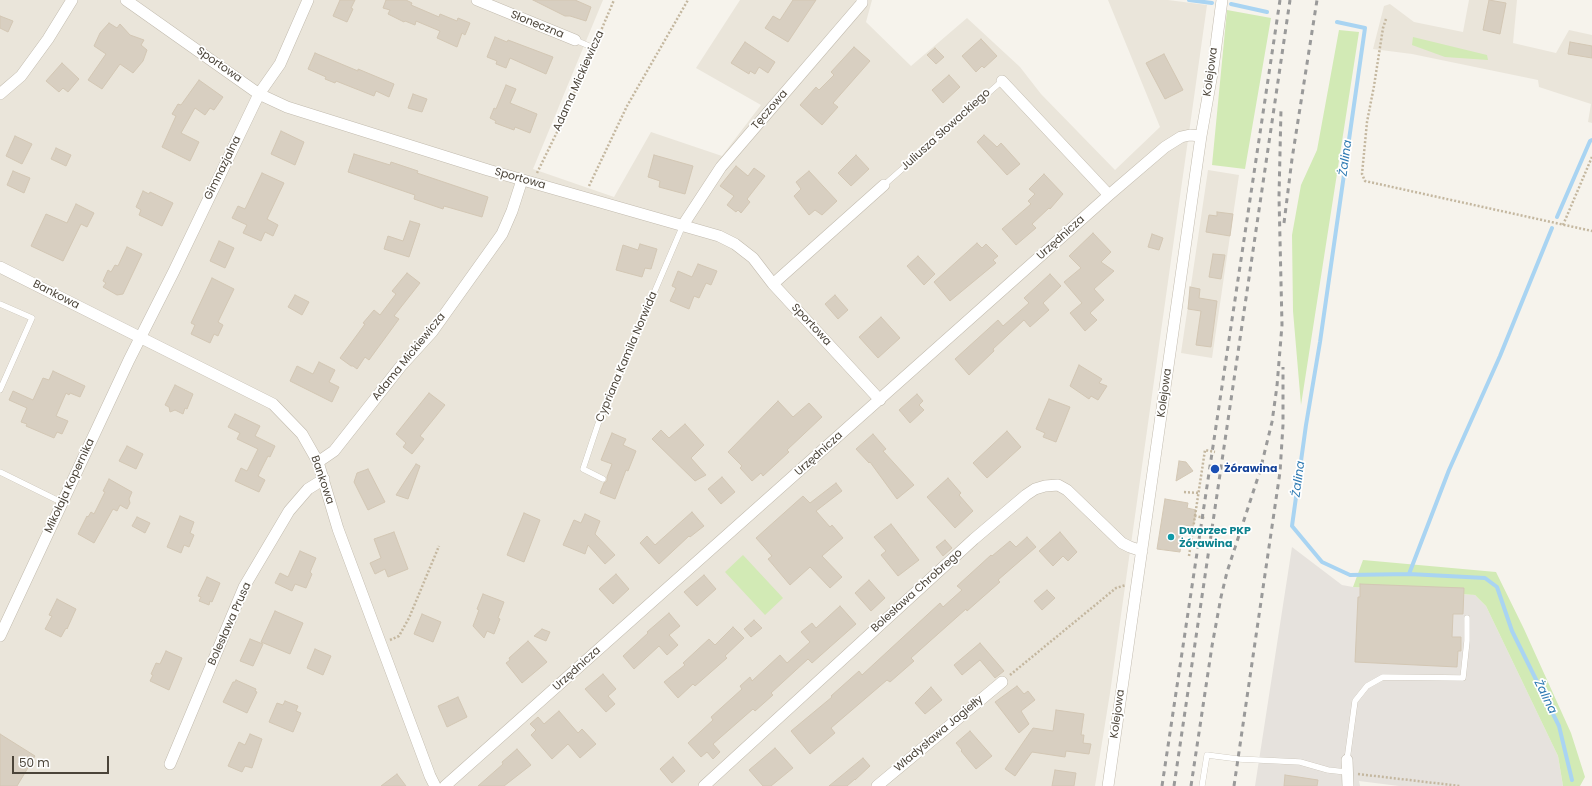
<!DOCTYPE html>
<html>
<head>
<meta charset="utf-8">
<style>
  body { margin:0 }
  #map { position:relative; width:1592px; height:786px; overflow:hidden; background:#f6f3ec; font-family:Poppins,sans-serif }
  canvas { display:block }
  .scale { position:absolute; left:12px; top:756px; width:97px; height:18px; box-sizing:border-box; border:2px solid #4b4439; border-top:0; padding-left:5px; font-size:12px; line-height:14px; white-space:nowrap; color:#4b4439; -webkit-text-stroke:3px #fff; paint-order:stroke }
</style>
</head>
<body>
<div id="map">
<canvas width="1592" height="786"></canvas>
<div class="scale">50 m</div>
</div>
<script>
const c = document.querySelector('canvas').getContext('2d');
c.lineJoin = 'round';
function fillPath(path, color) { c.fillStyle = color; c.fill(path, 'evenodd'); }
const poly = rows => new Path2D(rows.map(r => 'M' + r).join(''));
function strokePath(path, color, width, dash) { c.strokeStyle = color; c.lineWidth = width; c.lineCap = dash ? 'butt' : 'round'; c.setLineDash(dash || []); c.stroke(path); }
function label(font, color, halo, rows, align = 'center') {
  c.font = font + ' Poppins,sans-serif'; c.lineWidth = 3.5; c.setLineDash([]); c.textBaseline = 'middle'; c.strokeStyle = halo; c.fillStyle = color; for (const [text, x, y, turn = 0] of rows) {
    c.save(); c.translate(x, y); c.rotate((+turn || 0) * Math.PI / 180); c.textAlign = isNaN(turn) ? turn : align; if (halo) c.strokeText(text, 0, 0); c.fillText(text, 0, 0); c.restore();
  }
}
const residential = poly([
  [0,0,603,0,533,169,614,197,651,132,722,156,761,105,696,68,740,0,872,0,866,22,911,66,967,18,1020,67,1041,94,1115,170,1160,127,1108,0,1168,0,1207,5,1110,693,1095,786,0,786],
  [1469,0,1517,0,1513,43,1556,53,1569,30,1592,35,1592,123,1588,122,1591,104,1539,87,1538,80,1412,54,1373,49,1384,6,1390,4,1414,22,1463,32],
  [1208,170,1239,175,1212,358,1181,353]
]);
const industrial = poly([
  [1292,547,1342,585,1353,587,1475,595,1486,606,1558,756,1563,786,1399,786,1359,781,1360,786,1255,786]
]);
const green = poly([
  [1227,10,1271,18,1245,169,1212,165],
  [1339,30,1359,32,1301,405,1293,311,1292,235,1301,185,1317,150],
  [1413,37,1487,55,1488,60,1445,57,1412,45],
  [743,555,783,598,765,615,725,572],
  [1363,560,1496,572,1524,629,1571,733,1585,777,1580,786,1563,786,1558,756,1486,606,1475,595,1353,587]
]);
const stream = poly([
  [1189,0,1212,3],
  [1231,4,1267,12],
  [1337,22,1365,28,1320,342,1306,425,1292,526,1322,562,1350,575,1409,574,1485,578,1497,587,1512,631,1559,726,1572,780],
  [1557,217,1590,141,1592,140],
  [1409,574,1449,470,1500,356,1552,228]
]);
const building = poly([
  [340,0,355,0,351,8,353,9,347,22,333,16,340,0],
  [386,0,406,0,412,3,411,5,439,17,440,14,457,21,458,18,470,23,465,35,462,33,457,47,437,38,440,31,416,21,415,25,405,21,404,22,388,14,390,10,383,8,386,0],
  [533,0,575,0,591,7,586,21,570,16,565,16,533,0],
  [793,0,816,0,788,42,765,28,773,16,780,20,793,0],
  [1489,0,1506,3,1500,34,1483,30,1489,0],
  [0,16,13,21,8,32,0,28,0,16],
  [109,23,117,28,120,24,130,35,144,40,141,45,147,50,143,61,133,73,120,64,102,89,88,80,106,54,94,46,100,33,109,23],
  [495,37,507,42,508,40,553,57,546,74,510,58,506,68,496,64,497,61,487,57,495,37],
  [981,39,997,56,984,68,982,66,976,72,962,56,981,39],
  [745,42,775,62,768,73,759,67,755,74,750,71,749,74,731,63,745,42],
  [1570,42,1592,46,1592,58,1568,54,1570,42],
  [854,47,870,61,833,103,838,107,822,125,800,105,816,87,819,90,834,75,831,72,854,47],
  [935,48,944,57,936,64,927,55,935,48],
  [315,53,358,71,358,69,394,84,389,97,376,91,374,96,336,81,335,83,325,79,326,77,308,69,315,53],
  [1164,54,1183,90,1165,99,1146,63,1164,54],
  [62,63,79,79,68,92,63,88,59,92,46,81,62,63],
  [949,75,960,87,943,103,932,90,949,75],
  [199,80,223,97,214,110,210,108,205,115,195,108,181,133,199,142,190,161,162,147,176,116,172,114,178,104,181,105,199,80],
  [506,85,516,89,510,103,537,114,530,133,515,127,514,130,495,123,496,121,490,118,494,108,496,109,506,85],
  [413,94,427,99,422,112,408,108,413,94],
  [281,131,304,142,295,165,271,154,281,131],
  [984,135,997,147,1001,143,1020,164,1007,175,977,142,984,135],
  [15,136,32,144,22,164,6,156,15,136],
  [56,148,71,155,66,166,51,159,56,148],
  [354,154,390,165,391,162,418,171,417,173,488,197,482,217,444,206,443,209,414,199,415,195,348,172,354,154],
  [654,155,693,166,685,194,659,187,660,181,648,177,654,155],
  [856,155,869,169,851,186,838,173,856,155],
  [736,166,748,176,754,168,765,176,747,199,750,202,741,213,738,210,736,212,727,205,734,196,720,186,736,166],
  [13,171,30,178,24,193,7,185,13,171],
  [809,171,837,201,822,215,815,210,809,215,794,196,801,189,796,182,809,171],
  [262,173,284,183,267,219,278,225,273,236,265,232,261,241,243,233,247,225,232,218,238,206,245,209,262,173],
  [1044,174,1063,194,1050,209,1049,208,1032,224,1036,228,1016,245,1002,229,1031,204,1028,201,1035,194,1029,189,1044,174],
  [143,191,149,194,150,192,173,203,162,226,139,215,141,210,136,207,143,191],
  [76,204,94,213,87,227,81,224,63,261,31,246,46,214,67,223,76,204],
  [1217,212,1233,214,1230,236,1206,232,1209,215,1217,216,1217,212],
  [410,221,420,224,409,257,384,249,388,236,403,241,410,221],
  [1093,233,1111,252,1101,262,1114,271,1094,289,1104,300,1090,313,1097,320,1085,331,1070,313,1082,303,1064,282,1081,268,1069,256,1093,233],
  [1152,234,1163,238,1159,250,1148,247,1152,234],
  [219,241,234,248,225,268,210,261,219,241],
  [977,243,982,248,986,244,998,256,993,260,996,263,950,301,934,282,977,243],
  [640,244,657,249,651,269,645,268,642,277,616,270,623,245,638,250,640,244],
  [127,247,142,254,123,294,117,295,103,287,106,283,103,281,108,270,111,272,115,265,118,266,127,247],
  [1213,254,1225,255,1221,279,1209,277,1213,254],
  [918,256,935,274,924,285,907,266,918,256],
  [698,264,717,271,711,285,706,283,699,298,694,296,689,309,670,301,676,288,672,286,678,271,692,277,698,264],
  [407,273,420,283,394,316,399,319,369,360,365,357,357,369,353,366,351,366,340,358,365,324,363,323,374,310,380,315,396,294,392,291,407,273],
  [1050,274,1061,286,1043,303,1049,310,1030,327,1024,320,993,349,994,351,969,375,955,359,998,320,1003,326,1029,303,1024,298,1050,274],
  [212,278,234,289,218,322,223,325,218,336,214,334,210,343,191,334,195,325,191,323,212,278],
  [1190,287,1200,289,1199,298,1217,301,1211,347,1196,345,1201,311,1188,309,1190,287],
  [295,295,309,302,302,315,288,307,295,295],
  [835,295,848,310,838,319,825,304,835,295],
  [881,317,900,338,878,358,859,337,881,317],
  [319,362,335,370,329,382,339,387,332,402,290,381,297,366,313,374,319,362],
  [1079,365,1102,379,1099,383,1107,386,1098,400,1091,396,1089,399,1070,386,1079,365],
  [53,371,85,386,80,397,70,393,69,395,66,393,56,416,68,421,62,434,57,432,54,438,26,426,27,424,21,422,27,408,9,400,13,391,33,400,43,378,49,380,53,371],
  [175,385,193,394,187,409,185,408,183,414,175,410,170,412,169,407,165,405,175,385],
  [429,393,445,405,420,436,424,439,412,454,403,447,406,443,396,434,429,393],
  [917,394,923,401,919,405,924,410,910,423,899,410,917,394],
  [1049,399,1070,407,1056,442,1043,437,1045,433,1036,429,1049,399],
  [778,401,793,417,809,403,822,417,787,450,789,452,763,476,761,473,752,481,740,468,742,466,728,452,778,401],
  [235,414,260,426,255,436,275,446,270,457,268,456,258,476,265,480,259,492,235,481,241,468,247,471,258,449,237,439,240,433,228,427,235,414],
  [685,424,704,445,691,458,706,475,695,481,652,439,661,430,669,438,685,424],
  [1007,431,1021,447,987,478,973,463,1007,431],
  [612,433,626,439,623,445,636,451,628,471,626,470,615,499,600,493,604,483,607,481,607,477,612,464,601,460,612,433],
  [873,434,886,449,883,451,914,485,897,499,870,462,869,463,856,449,873,434],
  [127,446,143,454,136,469,119,461,127,446],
  [1179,461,1186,462,1193,471,1176,481,1179,461],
  [416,464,420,466,408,499,396,495,416,464],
  [368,469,385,502,368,510,354,482,357,473,368,469],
  [722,477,735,492,721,504,708,489,722,477],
  [948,478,961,493,959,495,973,511,955,528,927,497,948,478],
  [109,479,132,492,129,499,130,503,127,509,120,505,117,511,113,509,94,543,78,534,87,516,88,517,91,512,94,514,105,492,103,491,109,479],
  [836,483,842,491,816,511,830,527,832,525,843,538,822,556,842,577,830,588,810,567,790,585,768,559,772,556,756,538,803,496,810,503,836,483],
  [1165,499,1188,503,1187,508,1196,510,1193,527,1184,525,1180,552,1157,549,1165,499],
  [692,512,704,526,690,537,689,536,659,564,640,543,647,536,655,545,692,512],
  [524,513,540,520,524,562,507,555,524,513],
  [585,514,600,521,595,534,615,555,605,564,588,545,585,554,563,545,574,520,581,523,585,514],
  [180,516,194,522,190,533,194,535,189,547,184,545,181,553,167,547,180,516],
  [137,517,150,523,145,533,132,526,137,517],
  [891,524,919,560,898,576,881,555,886,551,874,537,891,524],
  [394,532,408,569,388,577,385,569,375,574,370,563,381,558,374,539,394,532],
  [1060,532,1077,552,1068,561,1063,556,1053,566,1039,551,1060,532],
  [1027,537,1036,547,998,580,1000,582,967,611,966,609,911,658,914,661,890,682,887,680,831,728,835,733,810,754,791,731,832,697,831,696,859,671,862,675,940,603,943,607,962,590,957,586,991,555,992,556,1010,541,1016,547,1027,537],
  [945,540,952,548,943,556,936,547,945,540],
  [300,551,316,558,310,572,312,574,306,588,295,584,292,591,275,583,280,573,288,577,300,551],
  [616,574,629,589,613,604,599,589,616,574],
  [704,575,716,589,697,606,684,592,704,575],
  [207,577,220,583,212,602,210,601,209,605,199,601,201,597,198,596,207,577],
  [869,580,885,598,871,611,855,593,869,580],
  [1360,584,1464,588,1463,614,1453,614,1452,637,1461,637,1461,651,1458,651,1457,667,1355,662,1358,597,1360,597,1360,584],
  [1047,590,1055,598,1042,610,1034,601,1047,590],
  [483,594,504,602,498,618,500,619,494,634,487,631,484,638,473,626,479,610,477,609,483,594],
  [57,599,76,609,67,629,66,628,61,637,45,629,52,616,49,615,57,599],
  [840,606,856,624,812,663,808,659,771,693,773,695,755,711,753,709,713,744,720,752,713,759,707,752,701,757,688,743,713,720,711,717,742,689,740,686,750,677,752,681,780,655,787,663,810,642,801,632,812,623,816,628,840,606],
  [275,611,303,623,290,654,261,642,275,611],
  [669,613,680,626,669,635,678,645,667,655,659,646,634,669,623,656,648,633,647,632,669,613],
  [422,614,441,622,433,642,414,634,422,614],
  [754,620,762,628,751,637,744,629,754,620],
  [733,627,744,638,725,656,727,658,695,686,693,684,678,698,664,682,685,665,683,663,709,639,715,645,733,627],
  [542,629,550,632,546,641,534,636,542,629],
  [250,639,263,644,253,666,240,661,250,639],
  [528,641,547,662,522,683,506,663,510,660,509,658,528,641],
  [980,643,1004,671,995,678,980,660,962,675,954,665,980,643],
  [315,649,331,656,323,675,307,668,315,649],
  [166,651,182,658,169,690,150,681,153,675,151,674,156,663,160,664,166,651],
  [603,674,616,689,608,696,615,704,606,712,585,689,603,674],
  [236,680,256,689,255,691,257,692,247,713,223,702,233,682,235,682,236,680],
  [1017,686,1024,694,1028,691,1035,700,1021,711,1029,724,1019,733,995,702,1017,686],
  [931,687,942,700,925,714,915,703,931,687],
  [458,697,467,717,447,727,438,706,458,697],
  [285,701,298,706,296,711,301,713,293,732,269,722,277,703,283,705,285,701],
  [1056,710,1084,714,1081,735,1084,735,1083,743,1091,744,1089,754,1066,751,1065,757,1032,752,1015,776,1005,769,1033,728,1053,731,1056,710],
  [559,711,578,733,582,729,596,744,580,758,568,744,552,759,531,735,536,730,530,724,538,717,544,724,559,711],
  [970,731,992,756,976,769,961,751,962,750,956,743,970,731],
  [0,734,35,756,17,786,0,786,0,734],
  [250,734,262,739,252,768,245,766,242,772,228,766,239,742,245,745,250,734],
  [775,748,793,768,771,786,763,786,749,770,775,748],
  [517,749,531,765,504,786,478,786,503,764,502,762,517,749],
  [673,757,685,771,672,783,660,769,673,757],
  [863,758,870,766,855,780,855,779,847,786,829,786,863,758],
  [1055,770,1076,773,1074,786,1052,786,1055,770],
  [397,774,406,786,381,786,397,774],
  [1285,775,1318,780,1317,786,1284,786,1285,775]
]);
const path = poly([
  [1386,19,1383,28,1374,86,1367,122,1362,174,1365,181,1592,231],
  [597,40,614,0],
  [537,173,559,128,590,56],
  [589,186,627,106,688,0],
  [1563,225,1592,157],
  [1184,492,1199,493],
  [1195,516,1205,450,1215,452],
  [1189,556,1195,516,1205,518],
  [390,640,399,636,409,618,439,546],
  [1010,675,1116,588,1126,585],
  [1358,774,1460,786]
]);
const service = poly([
  [575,40,594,48],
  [884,185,1002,81],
  [0,304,32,318,0,390],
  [0,472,63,503],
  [603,479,583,469,598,424,683,225],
  [1347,760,1355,701,1367,686,1383,677,1463,678,1467,641,1467,618],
  [1202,786,1207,755,1238,759,1300,762,1328,770,1346,772]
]);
const minor = poly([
  [126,0,259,94,287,107,488,170,719,236,735,244,753,258,773,284,880,400],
  [477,0,575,40],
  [1002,81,1109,195],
  [0,94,21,76,48,39,72,0],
  [683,225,721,167,862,3,862,0],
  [0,267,273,404,302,434,318,462,338,529,430,776,435,786],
  [773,284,884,185],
  [318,462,334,451,401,366,432,332,502,234,512,211,522,180],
  [0,636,129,360,174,271,259,94,280,64,308,0],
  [1347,760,1348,786],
  [170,764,244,587,289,511,308,489,324,479],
  [445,786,1109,195,1165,147,1181,137,1190,135,1201,136],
  [704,786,974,539,1026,495,1035,489,1045,486,1058,485,1067,490,1122,543,1130,547,1142,551],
  [877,786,1002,682],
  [1108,786,1201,136,1213,68,1222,0]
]);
const rail = poly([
  [1284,223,1292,159,1317,0],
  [1162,786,1280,0],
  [1174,786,1290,0],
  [1191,786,1212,646,1221,597,1227,572,1260,471,1272,422,1277,386,1282,325,1279,197,1281,109],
  [1234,786,1280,472,1283,425,1283,367]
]);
const markers = [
  [1215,469,5,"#1a4fb4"],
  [1171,537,4,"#0f9aa8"]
];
const streetNames = [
  ["Słoneczna",537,25,22],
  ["Sportowa",219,65,35],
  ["Kolejowa",1211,72,-82],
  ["Adama Mickiewicza",579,81,-66],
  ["Tęczowa",770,110,-49],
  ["Juliusza Słowackiego",946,130,-42],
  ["Gimnazjalna",223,168,-64],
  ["Sportowa",520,179,16],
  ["Urzędnicza",1061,238,-42],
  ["Bankowa",56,295,27],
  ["Sportowa",811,325,47],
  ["Adama Mickiewicza",409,357,-51],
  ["Cypriana Kamila Norwida",627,357,-67],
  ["Kolejowa",1165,393,-82],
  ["Urzędnicza",819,454,-42],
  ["Bankowa",322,480,71],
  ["Mikołaja Kopernika",70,486,-65],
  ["Bolesława Chrobrego",917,591,-42],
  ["Bolesława Prusa",230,624,-66],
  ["Urzędnicza",577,669,-42],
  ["Kolejowa",1118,714,-82],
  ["Władysława Jagiełły",939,734,-40]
];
const transitNames = [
  ["Żórawina",1224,469]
];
const cultureNames = [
  ["Dworzec PKP",1179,531],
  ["Żórawina",1179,544]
];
const waterNames = [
  ["Żalina",1346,158,-82],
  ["Żalina",1299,479,-82],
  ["Żalina",1545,697,64]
];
fillPath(residential, '#eae5da');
fillPath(industrial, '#e6e2dd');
fillPath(green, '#d2eab5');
strokePath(stream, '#a9d4f2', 4);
fillPath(building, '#d8cfc1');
strokePath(building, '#d3c7b4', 1);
strokePath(service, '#c2bbae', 6);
strokePath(minor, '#c2bbae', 12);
strokePath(path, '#c4b79f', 2.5, [2, 2]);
strokePath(service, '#fff', 5.5);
strokePath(minor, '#fff', 11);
strokePath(rail, '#9a9a9a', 3, [5, 5]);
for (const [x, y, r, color] of markers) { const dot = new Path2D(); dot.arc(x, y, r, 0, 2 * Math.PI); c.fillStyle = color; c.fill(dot); strokePath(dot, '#fff', 1.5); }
label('11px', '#4b4439', '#fff', streetNames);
label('bold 11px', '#164399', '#fff', transitNames, 'left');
label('bold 11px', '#0d838f', '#fff', cultureNames, 'left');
label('italic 12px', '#2e7ab2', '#fff', waterNames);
</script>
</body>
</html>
